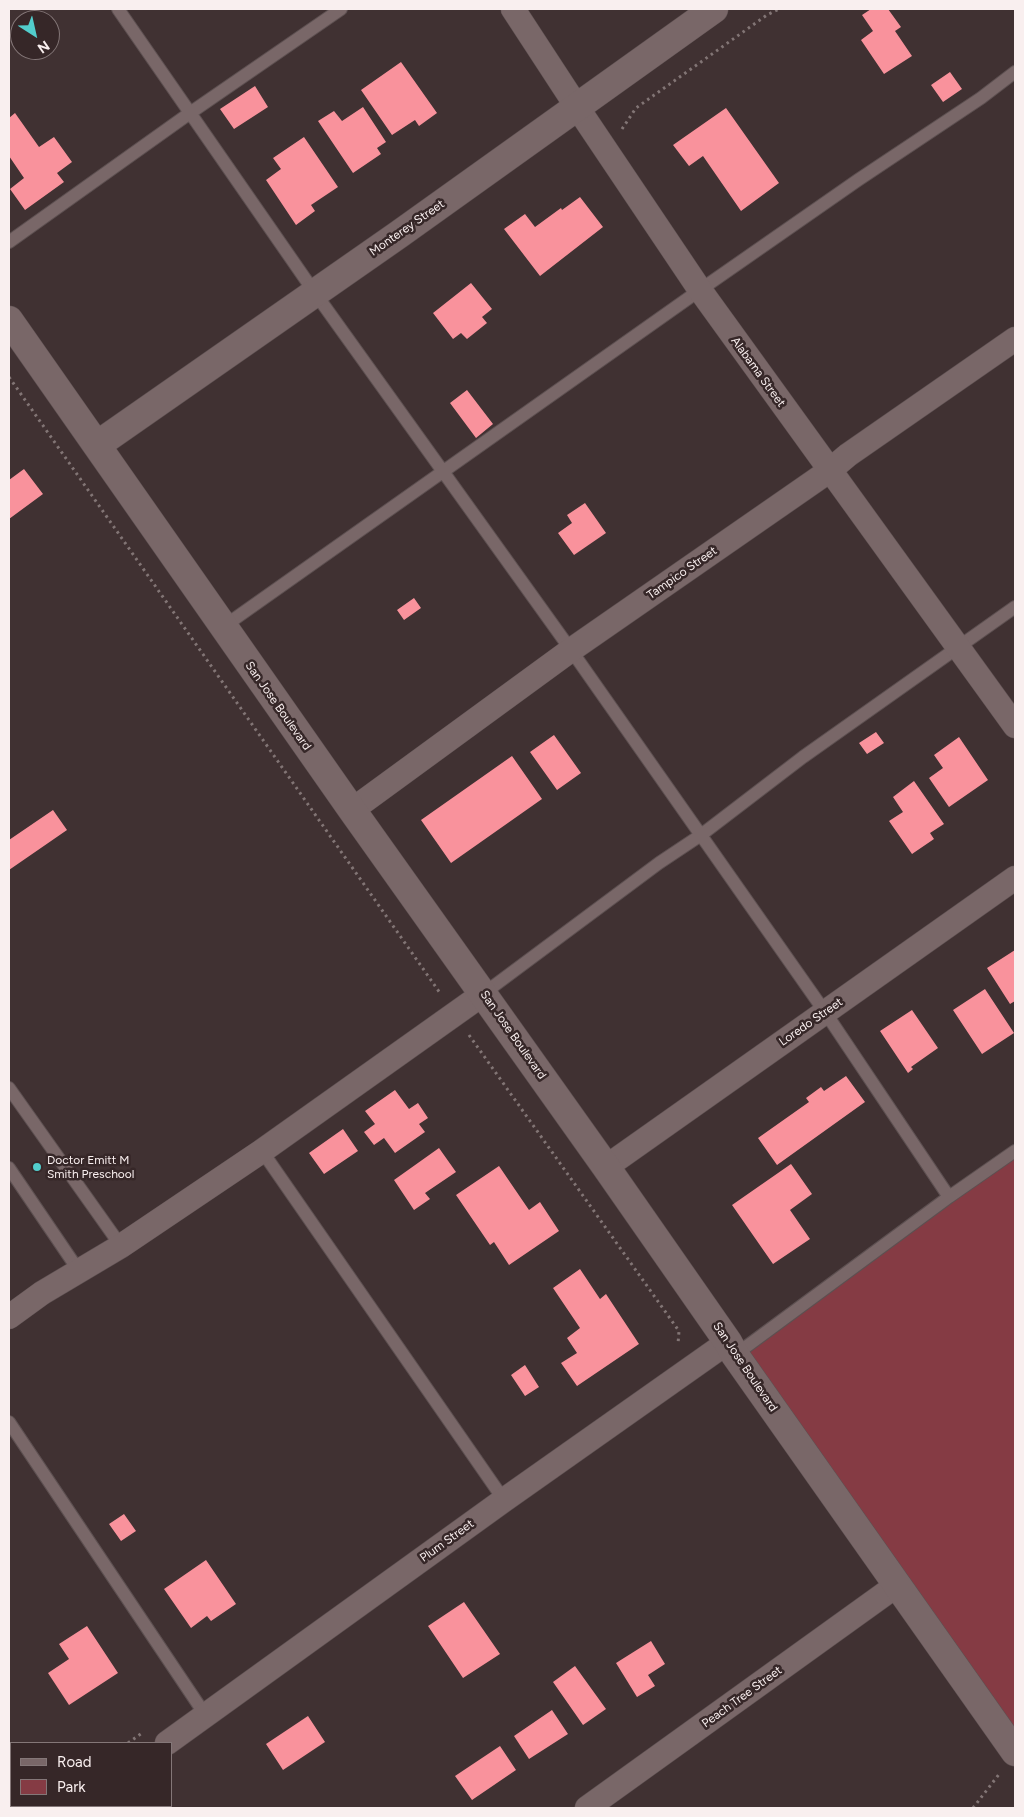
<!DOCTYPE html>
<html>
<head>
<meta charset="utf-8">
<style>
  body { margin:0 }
  #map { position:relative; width:1024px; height:1817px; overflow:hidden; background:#403132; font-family:Figtree,sans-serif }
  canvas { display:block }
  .frame { position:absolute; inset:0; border:10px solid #f9efef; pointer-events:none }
  .legend { position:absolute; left:10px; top:1742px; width:162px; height:65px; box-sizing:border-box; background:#362728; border:1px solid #847778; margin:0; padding:6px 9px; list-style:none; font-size:15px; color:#f9efef }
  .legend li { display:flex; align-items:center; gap:10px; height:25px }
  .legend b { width:25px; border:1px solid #847778 }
  .north { position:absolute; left:10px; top:10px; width:50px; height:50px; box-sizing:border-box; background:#362728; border:1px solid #847778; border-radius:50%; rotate:145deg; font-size:14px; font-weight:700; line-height:20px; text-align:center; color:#f9efef }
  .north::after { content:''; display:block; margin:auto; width:18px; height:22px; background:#52cdcc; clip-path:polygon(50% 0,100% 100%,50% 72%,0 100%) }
</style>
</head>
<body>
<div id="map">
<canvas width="1024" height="1817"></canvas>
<div class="frame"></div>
<ul class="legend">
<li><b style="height:6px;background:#796768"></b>Road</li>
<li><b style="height:14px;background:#853b44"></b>Park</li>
</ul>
<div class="north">N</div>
</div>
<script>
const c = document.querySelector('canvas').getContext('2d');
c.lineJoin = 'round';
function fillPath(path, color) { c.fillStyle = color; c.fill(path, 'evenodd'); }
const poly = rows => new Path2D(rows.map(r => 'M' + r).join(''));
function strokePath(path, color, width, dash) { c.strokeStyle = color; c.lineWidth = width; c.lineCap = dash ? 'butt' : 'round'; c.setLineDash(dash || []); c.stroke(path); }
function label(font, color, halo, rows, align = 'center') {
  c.font = font + ' Figtree,sans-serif'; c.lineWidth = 5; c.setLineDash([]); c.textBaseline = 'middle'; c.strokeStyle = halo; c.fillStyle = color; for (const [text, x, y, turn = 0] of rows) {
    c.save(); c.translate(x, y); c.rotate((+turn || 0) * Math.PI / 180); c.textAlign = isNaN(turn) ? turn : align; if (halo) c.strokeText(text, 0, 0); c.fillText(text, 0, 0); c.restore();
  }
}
const green = poly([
  [1015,1151,1015,1751,735,1355]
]);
const building = poly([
  [871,9,888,9,901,27,895,31,912,56,884,74,861,40,873,31,862,15],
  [401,62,437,113,419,126,415,120,392,135,361,90],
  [950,72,962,89,943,102,931,85],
  [255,86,268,107,234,129,220,109],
  [363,107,386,142,377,148,381,154,353,173,318,121,334,111,342,121],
  [726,108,779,183,741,211,703,156,689,166,673,145],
  [15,113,39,147,54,137,72,162,57,173,64,182,25,210,10,189,24,178,9,156,9,118],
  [304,137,338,187,311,205,315,211,296,225,266,180,281,169,273,158],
  [580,197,603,227,540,276,504,229,525,214,535,227,561,208,562,210],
  [471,283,492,309,482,317,487,323,467,339,461,333,453,339,433,313],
  [467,390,493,424,476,438,450,403],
  [24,469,43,494,9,519,9,480],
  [585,503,606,533,574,555,558,533,572,523,567,515],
  [414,598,421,608,404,620,397,610],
  [876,732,884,743,867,754,859,743],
  [554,735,581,773,557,790,530,752],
  [959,737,988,780,949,807,929,778,943,768,934,755],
  [512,756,542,799,451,863,421,820],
  [914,781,944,824,930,833,934,839,912,854,889,821,903,812,893,797],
  [53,810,67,830,9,870,9,840],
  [1015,950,1015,1001,1010,1004,987,968],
  [985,989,1014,1033,982,1054,953,1010],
  [912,1010,938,1048,911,1067,913,1069,908,1073,880,1031],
  [846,1076,865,1102,777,1165,758,1138,809,1102,806,1098,821,1087,824,1091],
  [395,1090,409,1109,418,1103,428,1118,419,1124,425,1132,395,1153,384,1138,374,1145,364,1132,375,1124,365,1111],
  [343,1129,358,1151,324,1174,309,1153],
  [439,1148,456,1172,425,1193,430,1199,414,1210,394,1180],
  [791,1164,812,1194,790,1210,810,1239,773,1264,732,1205],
  [499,1166,529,1210,540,1202,559,1231,509,1265,494,1242,490,1245,456,1195],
  [580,1269,600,1299,606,1294,639,1344,577,1386,561,1363,577,1353,567,1338,580,1328,553,1288],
  [525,1365,539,1387,525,1396,511,1375],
  [124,1514,136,1531,121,1541,109,1524],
  [206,1560,236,1604,211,1621,207,1616,191,1628,164,1589],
  [464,1602,500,1654,463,1678,428,1626],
  [87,1626,118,1673,69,1705,48,1673,69,1659,59,1644],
  [651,1641,665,1664,648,1675,655,1686,637,1697,616,1663],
  [575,1666,606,1709,583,1725,553,1682],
  [552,1710,568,1734,529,1759,514,1736],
  [308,1716,325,1742,283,1770,266,1744],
  [500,1746,516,1770,472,1800,455,1776]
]);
const path = poly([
  [622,129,636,108,767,15,779,9],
  [9,377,440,993],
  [469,1035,679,1331,678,1344],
  [128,1743,142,1733],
  [9,1744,11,1748],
  [973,1808,1000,1773]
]);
const lane = poly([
  [118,9,315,293,571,650,825,1012,949,1197],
  [9,242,190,113,341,9],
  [223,627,700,290,858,180,981,98,1015,72],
  [483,994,659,863,701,835,803,757,1015,607],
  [9,1088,121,1246],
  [262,1151,504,1500],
  [9,1168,79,1271],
  [735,1355,949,1197,1015,1151],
  [9,1422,206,1716]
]);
const street = poly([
  [513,9,577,107,700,290,1015,726],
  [352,810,571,650,829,471,848,455,1015,339],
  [606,1167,1015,878],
  [9,1317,42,1293,121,1246,262,1151,483,994],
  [167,1743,504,1500,728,1342],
  [9,1793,11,1796],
  [76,1808,79,1806],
  [587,1808,897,1585]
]);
const secondary = poly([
  [9,320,352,810,606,1167,728,1342,735,1355,1015,1752],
  [97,445,398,235,714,9]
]);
const markers = [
  [37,1167,5,"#52cdcc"]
];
const streetNames = [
  ["Monterey Street",407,228,-35],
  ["Alabama Street",758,372,54],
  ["Tampico Street",682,573,-35],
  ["San Jose Boulevard",278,706,55],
  ["Loredo Street",811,1022,-35],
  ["San Jose Boulevard",513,1035,55],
  ["San Jose Boulevard",745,1367,56],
  ["Plum Street",447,1541,-36],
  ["Peach Tree Street",742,1697,-36]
];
const poiNames = [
  ["Doctor Emitt M",47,1160],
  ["Smith Preschool",47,1174]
];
fillPath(green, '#853b44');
fillPath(building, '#f9929c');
strokePath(lane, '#5d5051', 14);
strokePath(street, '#5d5051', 25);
strokePath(secondary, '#5d5051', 29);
strokePath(path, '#827575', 3, [2.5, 4]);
strokePath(lane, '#796768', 12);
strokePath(street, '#796768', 24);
strokePath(secondary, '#796768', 28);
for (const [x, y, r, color] of markers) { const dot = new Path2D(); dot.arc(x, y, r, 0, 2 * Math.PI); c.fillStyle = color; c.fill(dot); strokePath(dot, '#362728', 2); }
label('12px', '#f9efef', '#362728', streetNames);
label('12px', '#f9efef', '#362728', poiNames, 'left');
</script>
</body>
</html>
